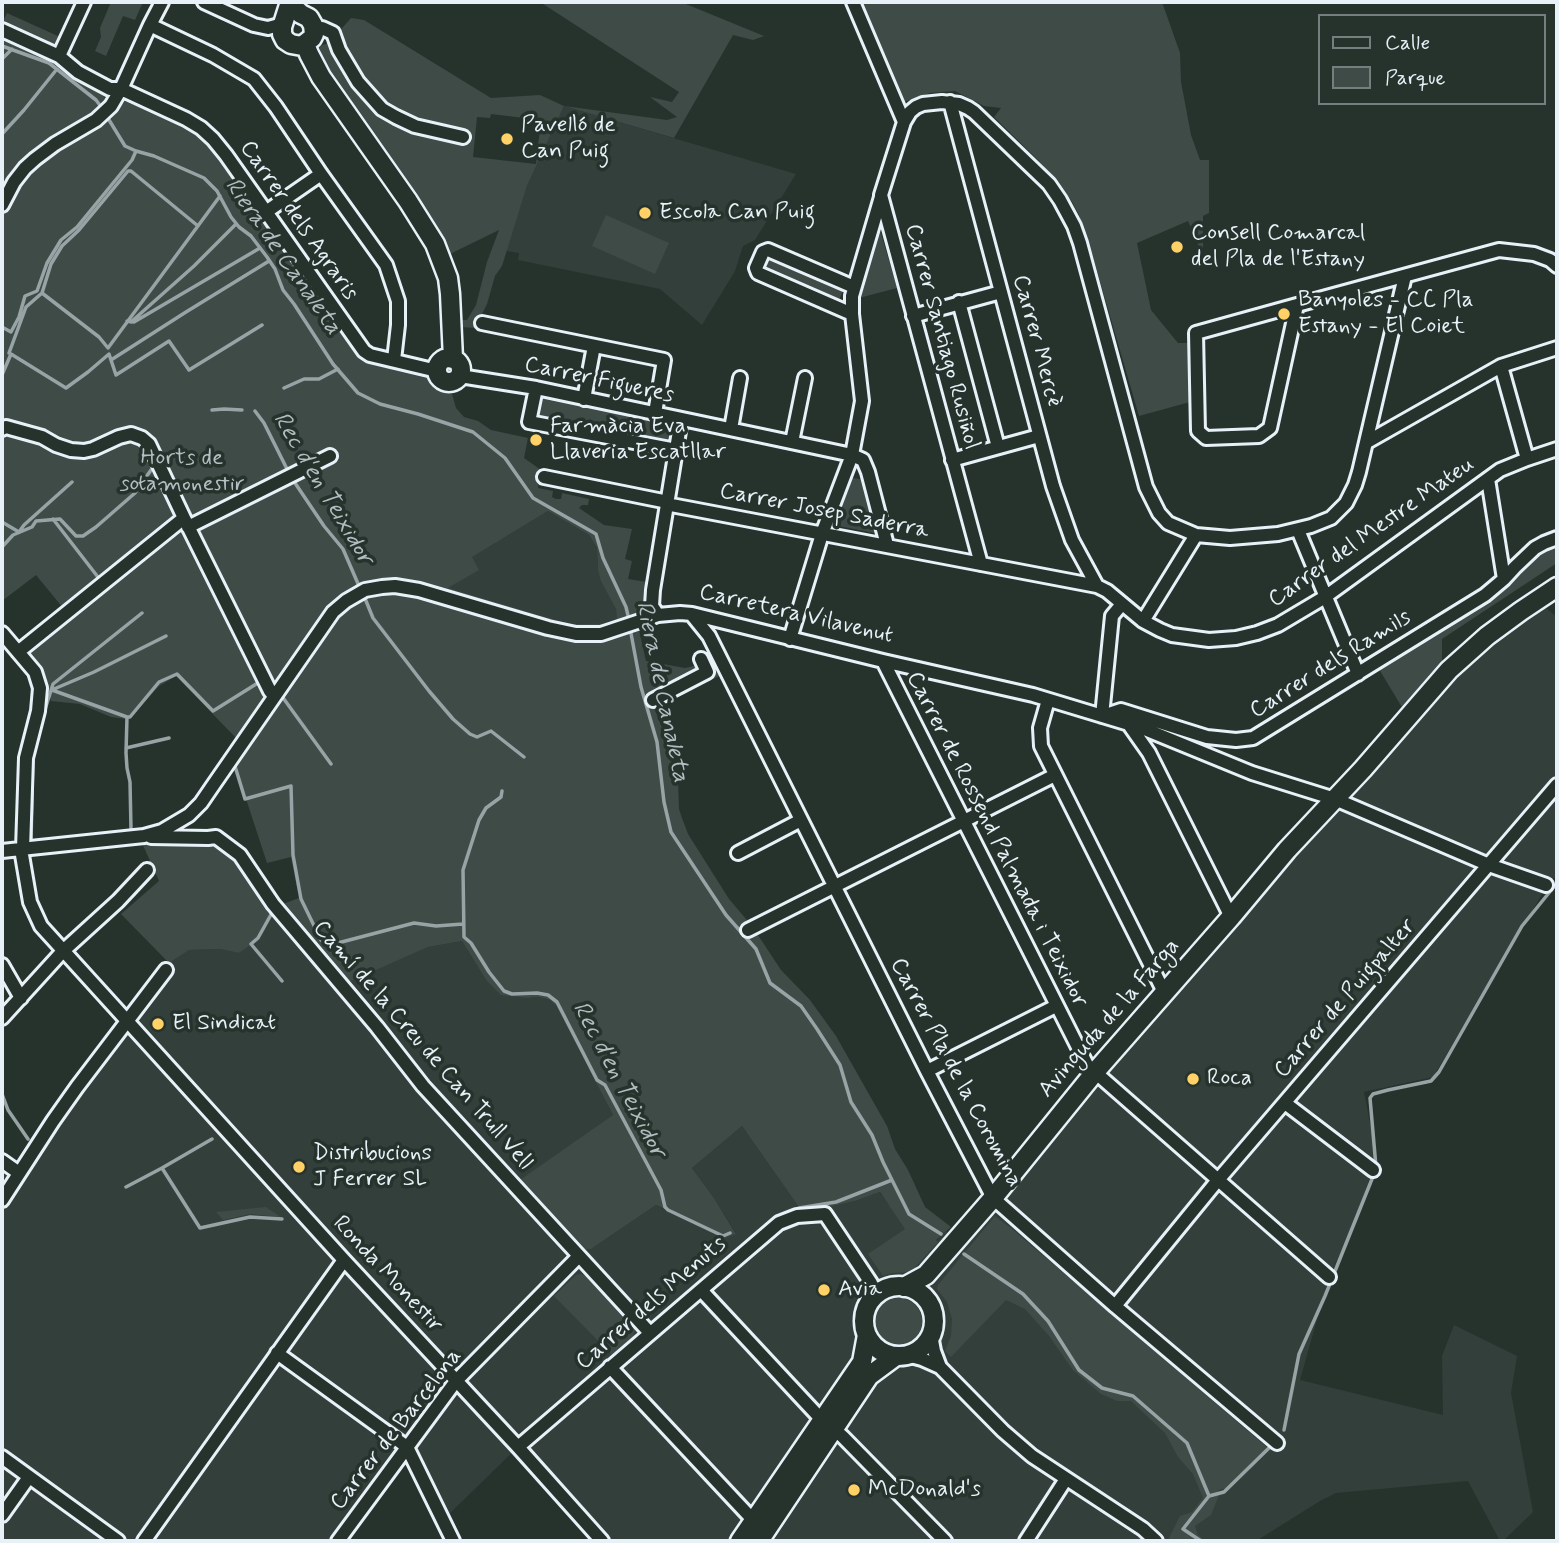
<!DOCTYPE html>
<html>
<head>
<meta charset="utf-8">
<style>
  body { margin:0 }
  #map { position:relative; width:1559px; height:1543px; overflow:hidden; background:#26332d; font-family:Mynerve,sans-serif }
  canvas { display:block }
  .frame { position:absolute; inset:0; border:4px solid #e8f1f8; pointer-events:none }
  .legend { position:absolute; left:1318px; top:14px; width:228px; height:91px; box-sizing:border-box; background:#26332d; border:2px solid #747f7e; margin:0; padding:9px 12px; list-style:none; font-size:21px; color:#e8f1f8 }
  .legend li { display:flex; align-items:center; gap:14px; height:35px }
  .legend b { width:35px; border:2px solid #747f7e }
</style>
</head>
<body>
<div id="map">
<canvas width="1559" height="1543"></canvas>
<div class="frame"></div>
<ul class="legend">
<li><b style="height:9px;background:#26332d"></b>Calle</li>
<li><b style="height:19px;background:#3e4b47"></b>Parque</li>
</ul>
</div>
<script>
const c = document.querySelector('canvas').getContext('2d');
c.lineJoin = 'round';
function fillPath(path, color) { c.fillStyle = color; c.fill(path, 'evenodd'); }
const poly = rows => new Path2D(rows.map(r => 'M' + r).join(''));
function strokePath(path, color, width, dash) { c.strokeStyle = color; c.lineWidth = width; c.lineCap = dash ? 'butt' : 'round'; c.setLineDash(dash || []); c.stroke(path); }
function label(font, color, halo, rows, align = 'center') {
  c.font = font + ' Mynerve,sans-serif'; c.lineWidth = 7; c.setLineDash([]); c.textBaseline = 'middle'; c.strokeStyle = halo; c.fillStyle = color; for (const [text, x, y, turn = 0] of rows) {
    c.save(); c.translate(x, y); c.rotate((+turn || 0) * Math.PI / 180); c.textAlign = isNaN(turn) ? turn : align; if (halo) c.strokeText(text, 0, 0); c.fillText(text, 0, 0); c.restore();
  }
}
const built = poly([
  [564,106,796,174,755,240,743,246,735,271,702,325,660,289,518,260,519,253,506,251,527,186],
  [548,511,589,535,597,548,598,570,616,609,617,623,575,624,563,622,447,588,478,570,471,557],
  [1546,608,1557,617,1557,875,1547,886,1433,1077,1364,1092,1377,1159,1349,1235,1329,1277,1300,1380,1443,1415,1442,1356,1454,1325,1517,1356,1511,1393,1533,1512,1503,1541,1500,1541,1468,1481,1336,1493,1320,1501,1256,1541,602,1541,518,1447,443,1520,408,1448,338,1541,2,1541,2,1161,19,1173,122,1017,169,963,182,954,189,950,220,949,240,953,273,909,283,904,349,981,428,947,462,941,486,980,529,998,539,997,550,1000,556,1006,613,1115,591,1249,656,1205,666,1211,736,1233,714,1198,692,1168,742,1126,803,1213,855,1201,879,1192,890,1206,936,1241,946,1231,956,1240,1335,799,1507,621]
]);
const green = poly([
  [111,2,143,2,135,20,123,16,106,56,95,51,101,37,100,28],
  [540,2,681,2,764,36,753,40,733,35,674,138,564,106,527,186,502,266,495,276,487,304,475,328,461,327,461,320,467,320,476,305,487,262,499,230,450,254,434,221,380,145,323,62,319,46,329,43,351,18,364,20,491,98,540,95,564,106,667,120,677,117,650,97,672,102,679,92],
  [491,114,541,120,536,164,473,157,477,117,490,118],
  [861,2,1162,2,1180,53,1181,82,1191,135,1200,160,1209,160,1209,213,1203,216,1203,251,1201,252,1188,221,1137,243,1151,310,1178,343,1188,343,1190,402,1139,416,1093,257,1079,215,1071,200,1038,160,994,117,1001,108,984,106,955,91,930,93,901,103],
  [7,13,60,37,55,47,2,23],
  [2,36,44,55,103,95,105,99,104,105,95,111,103,123,118,110,125,101,129,102,196,133,210,147,359,357,367,362,429,376,432,384,437,389,444,392,452,394,456,408,464,417,478,421,491,430,528,438,524,458,541,470,538,488,553,491,552,497,556,499,561,499,562,493,589,499,588,505,582,505,579,508,604,525,632,529,625,559,632,561,628,579,647,582,643,607,640,613,635,616,617,623,621,634,639,630,646,661,685,668,711,662,714,663,721,675,655,709,669,747,678,781,679,809,682,818,688,834,729,899,752,926,781,970,810,1000,836,1036,887,1126,895,1149,908,1170,925,1207,951,1227,936,1240,938,1242,911,1272,892,1273,883,1276,868,1254,905,1229,880,1192,855,1201,803,1213,742,1126,692,1168,714,1198,736,1234,725,1238,656,1205,591,1249,586,1249,520,1180,613,1115,556,1006,550,1000,539,997,529,998,501,995,486,980,462,941,428,947,349,982,283,904,299,898,291,857,267,863,234,762,236,738,176,676,159,686,130,718,127,719,111,717,80,704,51,701,44,677,23,650,68,614,36,575,2,601],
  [548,511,589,535,597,548,598,570,601,581,616,609,617,623,575,624,563,622,448,588,479,570,472,557],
  [606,215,669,243,655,274,592,246],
  [880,230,897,288,859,298,860,297],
  [764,258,843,291,839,300,761,268],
  [541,397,674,424,669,445,537,419],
  [854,478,864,480,880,534,833,525,849,481],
  [1557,545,1557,563,1442,639,1442,664,1403,709,1379,669,1492,599,1491,596,1499,591,1504,591,1512,581,1511,580,1534,558],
  [142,843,218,843,234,855,273,909,257,940,239,953,220,949,189,950,169,963,121,914,159,881],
  [266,1207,281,1217,250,1214,223,1220,216,1212],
  [995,1216,1012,1229,1269,1449,1227,1488,1218,1490,1219,1495,1211,1515,1195,1526,1198,1535,1206,1541,1171,1541,1169,1538,1180,1516,1192,1512,1203,1498,1193,1474,1178,1457,1165,1433,1131,1401,1117,1401,1101,1394,1073,1370,1049,1336,1025,1309,1006,1300,951,1357,945,1351,951,1336,952,1319,947,1302,937,1289,938,1285],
  [580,1274,590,1277,636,1327,633,1337,612,1355,554,1296,576,1275],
  '874 1322a24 24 0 1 1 48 0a24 24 0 1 1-48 0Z'
]);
const stream = poly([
  [2,46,49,63,96,100,102,108],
  [2,59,12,49],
  [106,115,125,146,136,151,154,156,204,178,217,191,231,217,239,227,251,236,267,257,275,269,283,290,294,304,333,364,358,393,380,404,418,414,473,432,505,458,533,498,596,534,603,558,626,607,629,620],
  [2,134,24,110,57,69],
  [42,293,99,337,108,348,220,196],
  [127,321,134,322,260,248],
  [131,322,194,266,236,224],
  [2,327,11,332,19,317,25,296,37,291,47,263,61,240,77,227,132,160,136,151],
  [11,354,9,353,26,307,42,293,51,264,62,246,79,230,128,171,131,171,198,226],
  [111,360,186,312,269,261],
  [2,375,11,354,66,388,88,372,109,354,116,375,169,341,189,370,262,325],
  [284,388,304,379,319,379,338,369],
  [212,410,224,409,242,410],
  [255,411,264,423,289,473],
  [293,480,324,526,343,549,359,586],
  [53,519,101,581],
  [2,522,19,532,24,525,72,482],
  [2,547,13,535,32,527,36,521,60,519,76,536,83,536,96,527,135,493,151,470],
  [364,596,373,618,429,691,453,719,470,734,477,737,491,731,524,757],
  [630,628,641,687,657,742,664,802,671,832,726,915,756,949,770,983,801,1006,817,1029,840,1065,851,1102,872,1135,883,1162,909,1214,941,1234],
  [54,689,94,672,166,636],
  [52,690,127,717,130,717,159,682,177,674,213,711,261,681],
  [281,695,331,764],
  [127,717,126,753,127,768,130,782,131,829],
  [42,719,53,684,142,613],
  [126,748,169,738],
  [234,763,245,799,291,786,293,855,301,899,321,940,326,944,334,944,414,923,436,926,463,924],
  [502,791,501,797,486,808,479,820,463,870,464,937,471,943,489,972,504,991,512,994,537,993,548,995,557,1002,597,1080,605,1085,661,1190,665,1207,668,1210,723,1236,730,1233],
  [31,842,33,750],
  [272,909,273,911,258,938,251,944,282,981],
  [2,1094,8,1110,28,1139],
  [1376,1167,1370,1098,1373,1094,1388,1090,1431,1081,1439,1072,1522,926,1557,883],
  [162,1168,212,1139],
  [126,1187,162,1168,200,1228,250,1217,282,1219],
  [799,1208,836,1202,892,1180],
  [964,1254,1023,1294,1048,1321,1079,1370,1102,1388,1133,1396,1187,1443,1209,1496,1183,1529,1201,1541],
  [1284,1430,1299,1354,1325,1296,1374,1174],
  [1209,1496,1224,1492,1271,1446]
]);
const street = poly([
  [204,2,254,25,268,28,283,24],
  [853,2,904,122],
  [150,25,213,55,254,79,276,107,321,174,386,265,398,301,398,325,394,360],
  [314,29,322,28,333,33,339,50,358,82,382,109,396,117,415,126,463,137],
  [2,30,59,56,78,72,110,89,121,89,186,119,201,128,213,139,226,155,364,351,370,355,437,371],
  [59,56,84,2],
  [950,102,1053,486,1072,540,1097,586],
  [2,205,14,182,25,168,35,159,55,144,96,120,111,106,121,89,150,25,162,2],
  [266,212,321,174],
  [959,302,998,447],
  [1297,305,1270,428,1259,436,1206,438,1198,431,1196,333,1297,305,1499,250,1534,254,1550,260,1557,266],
  [852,314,758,273,756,268,763,252,768,250,854,287],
  [913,316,1001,292],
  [482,323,664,360,655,413],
  [1501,366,1527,459],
  [460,376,536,388,852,455,863,460,868,472,887,545],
  [536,388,529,422,676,450],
  [584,399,594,346],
  [2,429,6,427,42,437,56,445,71,450,84,451,93,449,119,437,131,434,142,438,149,444,184,518,270,691,274,696],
  [731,429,740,378],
  [792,442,805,378],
  [1367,442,1501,366,1557,348],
  [952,460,1039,436],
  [544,477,663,501,666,504,1097,586,1107,591,1143,621,1160,630,1172,635,1209,640,1236,638,1257,633,1278,625,1325,597,1500,470,1527,459,1557,449],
  [1488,479,1504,579],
  [188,527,330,456],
  [1298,530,1358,674],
  [981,564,881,195,904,122,910,112,916,107,923,104,942,102,959,104,968,108,974,112,1049,184,1060,200,1074,226,1080,243,1146,487,1159,513,1168,523,1196,535,1230,538,1278,534,1311,526,1331,518,1346,503,1355,485,1359,472,1405,276],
  [658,615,652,606,653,590,681,419],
  [692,615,709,636,927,1071,993,1198,1115,1306,1277,1443],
  [1143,621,1196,535],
  [2,633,35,672,40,688,38,711,26,758,23,849,22,855,30,902,41,926,344,1260,518,1447,602,1541],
  [790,639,822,534,852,455,862,401,852,314,852,296,881,197],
  [18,652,184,518],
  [883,661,1087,1065,1329,1277],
  [653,700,707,672,701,659],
  [1048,700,1040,728,1041,746,1164,992],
  [1102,716,1112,616,1122,604],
  [1103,716,1121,710,1207,737,1236,740,1253,738,1485,595,1504,579,1515,567,1535,548,1544,543,1557,538],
  [1130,726,1149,753,1231,917],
  [151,837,208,838,216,837,240,855,273,904,377,1027,423,1086,650,1333],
  [2,851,144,836,162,831,189,815,201,803,214,784,333,612,346,601,365,590,382,587,395,586,419,590,548,628,576,634,601,634,658,615,680,613,692,614,883,661,1033,695,1142,728,1252,773,1335,799,1489,865,1546,885],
  [738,853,801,820],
  [748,930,1055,775],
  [2,965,21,998],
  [2,1018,63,951,118,901,147,870],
  [927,1071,1056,1006],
  [1285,1103,1373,1170],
  [2,1161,19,1173],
  [2,1200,53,1121,77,1087,166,970],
  [701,1290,822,1420],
  [1115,1306,1218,1180,1557,785],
  [931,1335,934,1351,940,1367],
  [277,1353,407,1447,453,1541],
  [907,1355,922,1359,940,1367,1003,1431,1032,1456,1143,1529,1156,1541],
  [610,1367,754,1521],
  [834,1429,843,1437,945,1541],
  [518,1447,779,1223,797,1216,825,1214,871,1283,872,1300],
  [2,1457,118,1541],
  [2,1515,29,1477],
  [144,1541,344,1260],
  [338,1541,456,1381,579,1256],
  [1026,1541,1066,1479]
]);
const secondary = poly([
  [290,2,282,27,282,34,285,40,291,44,302,46,312,38,314,34,313,25,309,18,301,14,290,4],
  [305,44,309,54,321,77,408,201,435,244,448,278,450,294,453,359],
  '437 370a12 12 0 1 1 24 0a12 12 0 1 1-24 0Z',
  '864 1321a35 35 0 1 1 70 0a35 35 0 1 1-70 0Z',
  [904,1287,926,1275,993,1198,1095,1072,1231,917,1287,850,1363,769,1449,670,1487,636,1521,611,1557,587],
  [740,1541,862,1362,867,1335],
  [759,1541,869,1376,896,1356]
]);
const markers = [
  [507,139,7,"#ffd166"],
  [645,213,7,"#ffd166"],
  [1177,247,7,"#ffd166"],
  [1284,314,7,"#ffd166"],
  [536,440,7,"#ffd166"],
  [158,1024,7,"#ffd166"],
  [1193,1079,7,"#ffd166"],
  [299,1167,7,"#ffd166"],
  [824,1290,7,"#ffd166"],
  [854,1490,7,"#ffd166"]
];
const poiNames = [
  ["Pavelló de",521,126],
  ["Can Puig",521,152],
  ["Escola Can Puig",659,213],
  ["Consell Comarcal",1191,234],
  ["del Pla de l'Estany",1191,260],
  ["Banyoles - CC Pla",1298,301],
  ["Estany - El Coiet",1298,327],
  ["Farmàcia Eva",550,427],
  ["Llaveria Escatllar",550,453],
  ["El Sindicat",172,1024],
  ["Roca",1207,1079],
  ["Distribucions",313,1154],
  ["J Ferrer SL",313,1180],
  ["Avia",838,1290],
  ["McDonald's",868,1490]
];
const streetNames = [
  ["Carrer dels Agraris",298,221,55],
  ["Carrer Santiago Rusiñol",941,337,75],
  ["Carrer Mercè",1036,341,75],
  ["Carrer Figueres",599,381,12],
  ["Carrer Josep Saderra",824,512,11],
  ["Carrer del Mestre Mateu",1372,533,-35],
  ["Carretera Vilavenut",796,615,13],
  ["Carrer dels Ramils",1331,665,-32],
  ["Carrer de Rossend Palmada i Teixidor",996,840,63],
  ["Carrer de Puigpalter",1346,999,-49],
  ["Avinguda de la Farga",1110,1019,-49],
  ["Camí de la Creu de Can Trull Vell",422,1046,49],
  ["Carrer Pla de la Coromina",955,1073,62],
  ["Ronda Monestir",387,1275,47],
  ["Carrer dels Menuts",652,1304,-41],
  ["Carrer de Barcelona",397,1430,-52]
];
const parkNames = [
  ["Horts de",182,459],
  ["sotamonestir",182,485]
];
const waterNames = [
  ["Riera de Canaleta",282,257,55],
  ["Rec d'en Teixidor",322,489,59],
  ["Riera de Canaleta",661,692,78],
  ["Rec d'en Teixidor",618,1080,62]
];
fillPath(built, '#333f3a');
fillPath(green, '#3e4b47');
strokePath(stream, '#98a3a5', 3.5);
strokePath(street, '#e8f1f8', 18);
strokePath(secondary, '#e8f1f8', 23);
strokePath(street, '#26332d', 12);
strokePath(secondary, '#26332d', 18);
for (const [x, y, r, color] of markers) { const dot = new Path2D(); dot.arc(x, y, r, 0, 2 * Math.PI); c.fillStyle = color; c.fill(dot); strokePath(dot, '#26332d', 2.5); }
label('23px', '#e8f1f8', '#26332d', poiNames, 'left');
label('23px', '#e8f1f8', '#26332d', streetNames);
label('23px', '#b5bfc3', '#26332d', parkNames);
label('italic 24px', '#b3bdc0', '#26332d', waterNames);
</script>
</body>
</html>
